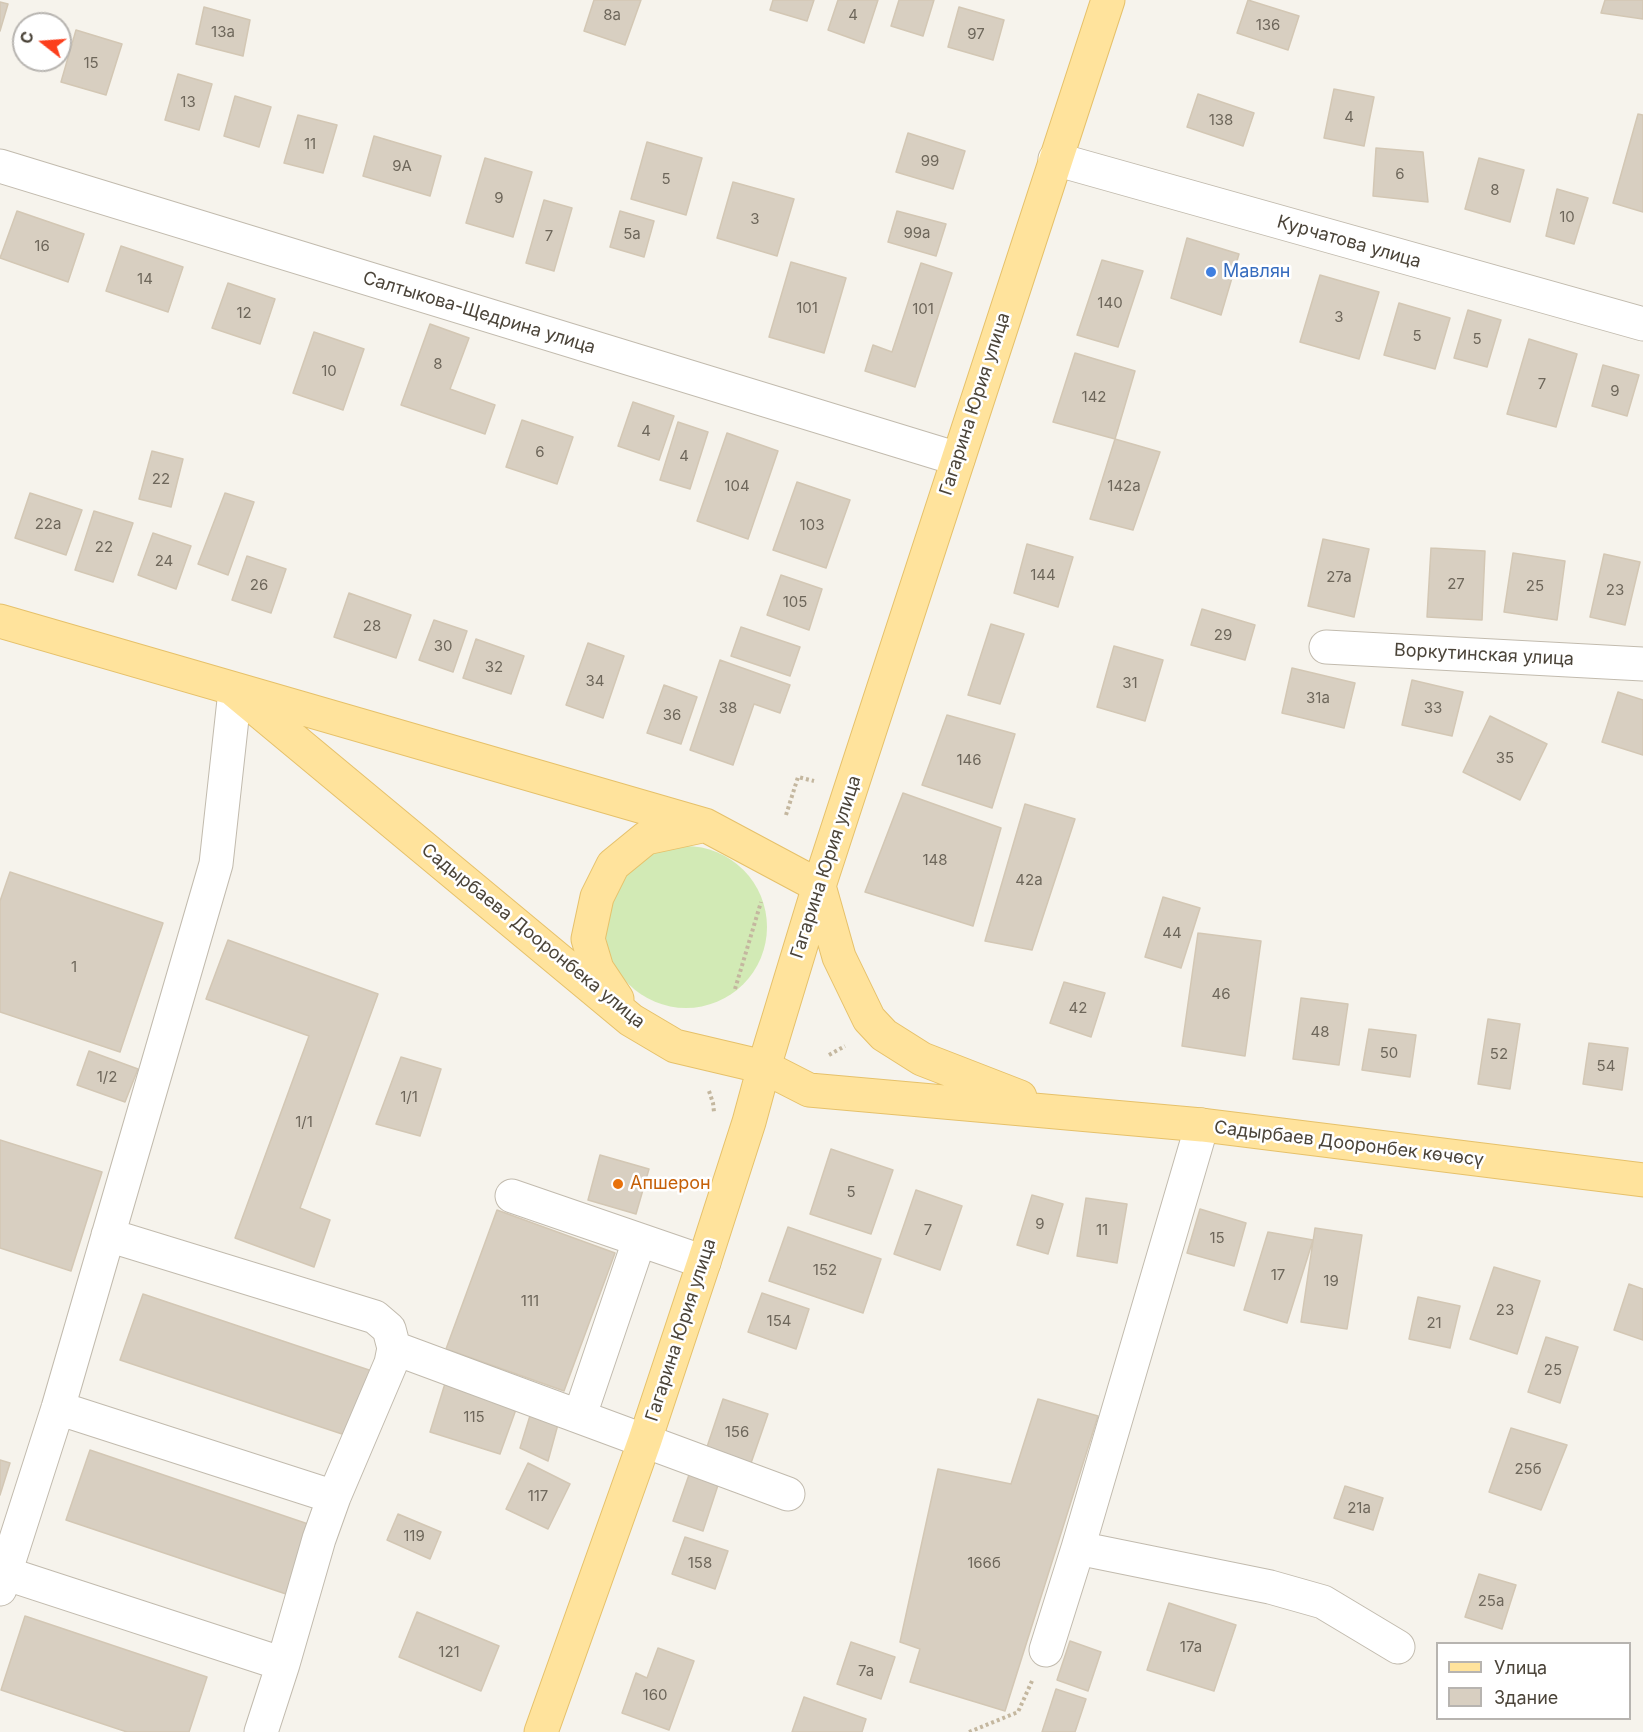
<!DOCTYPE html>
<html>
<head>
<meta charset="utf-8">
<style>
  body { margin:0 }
  #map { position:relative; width:1643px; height:1732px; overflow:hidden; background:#f6f3ec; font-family:Inter,sans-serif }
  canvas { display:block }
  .legend { position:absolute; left:1436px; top:1642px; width:195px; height:78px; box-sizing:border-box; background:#fff; border:2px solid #b7b4b0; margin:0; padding:8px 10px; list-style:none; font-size:18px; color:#4b4439 }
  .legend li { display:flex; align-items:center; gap:12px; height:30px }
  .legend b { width:30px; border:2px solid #b7b4b0 }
  .north { position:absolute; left:12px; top:12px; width:60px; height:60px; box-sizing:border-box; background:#fff; border:2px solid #b7b4b0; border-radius:50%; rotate:287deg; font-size:16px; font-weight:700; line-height:24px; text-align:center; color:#4b4439 }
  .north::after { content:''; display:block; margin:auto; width:21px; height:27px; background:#fc3f1d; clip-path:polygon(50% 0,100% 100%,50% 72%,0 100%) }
</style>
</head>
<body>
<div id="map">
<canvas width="1643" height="1732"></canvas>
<ul class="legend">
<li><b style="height:8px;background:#ffe39c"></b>Улица</li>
<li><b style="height:16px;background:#d8cfc1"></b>Здание</li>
</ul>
<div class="north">С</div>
</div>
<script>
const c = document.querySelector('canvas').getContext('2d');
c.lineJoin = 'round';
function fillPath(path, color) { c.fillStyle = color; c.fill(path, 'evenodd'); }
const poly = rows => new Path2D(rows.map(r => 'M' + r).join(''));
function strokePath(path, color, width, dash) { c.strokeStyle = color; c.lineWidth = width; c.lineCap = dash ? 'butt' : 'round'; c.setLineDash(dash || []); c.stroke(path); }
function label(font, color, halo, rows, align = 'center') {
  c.font = font + ' Inter,sans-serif'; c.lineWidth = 5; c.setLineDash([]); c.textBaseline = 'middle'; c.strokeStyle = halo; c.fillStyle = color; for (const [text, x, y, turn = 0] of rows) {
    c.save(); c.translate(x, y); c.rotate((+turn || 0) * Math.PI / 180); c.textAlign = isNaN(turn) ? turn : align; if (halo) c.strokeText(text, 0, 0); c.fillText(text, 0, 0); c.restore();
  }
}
const green = poly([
  '605 927a81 81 0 1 1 162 0a81 81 0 1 1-162 0Z'
]);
const building = poly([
  [594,0,641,0,625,45,584,31,594,0],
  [773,0,814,0,807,21,770,10,773,0],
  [838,0,878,0,864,43,828,30,838,0],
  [899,0,934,0,923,36,891,26,899,0],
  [1248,0,1299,16,1288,50,1237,33,1248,0],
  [1605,0,1643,0,1643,19,1601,13,1605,0],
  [0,2,8,4,0,31,0,2],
  [204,7,250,20,243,56,196,44,204,7],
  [959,7,1004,20,993,60,948,47,959,7],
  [76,30,122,44,106,95,61,82,76,30],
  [178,74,212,84,199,130,165,120,178,74],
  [1334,89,1374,97,1364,146,1324,138,1334,89],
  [1198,94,1254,113,1243,146,1187,127,1198,94],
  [235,96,271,107,259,147,224,136,235,96],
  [1638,114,1643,115,1643,212,1613,203,1638,114],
  [298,115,337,125,323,173,284,163,298,115],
  [908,133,965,151,953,189,896,172,908,133],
  [374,136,441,156,430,196,363,176,374,136],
  [647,142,702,158,686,215,631,199,647,142],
  [1376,148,1423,152,1428,202,1373,196,1376,148],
  [485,158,532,172,513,237,466,223,485,158],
  [1479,158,1524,170,1510,222,1465,209,1479,158],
  [733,182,794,199,777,256,717,238,733,182],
  [1557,189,1588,198,1574,244,1546,236,1557,189],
  [544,200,572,208,554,271,526,263,544,200],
  [17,211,84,234,68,282,0,258,17,211],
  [620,211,654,221,644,257,610,247,620,211],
  [897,211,946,224,936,256,888,242,897,211],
  [1187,238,1239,254,1221,315,1171,298,1187,238],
  [121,246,183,267,168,312,106,291,121,246],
  [1102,260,1143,271,1118,347,1077,335,1102,260],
  [791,262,846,278,824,353,769,337,791,262],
  [921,263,952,273,915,387,865,371,873,345,892,352,921,263],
  [1320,275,1379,292,1359,359,1300,342,1320,275],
  [228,283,275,299,260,344,212,328,228,283],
  [1399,303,1450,318,1435,369,1384,355,1399,303],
  [1468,310,1501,320,1487,367,1454,358,1468,310],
  [430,324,469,338,450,389,495,405,485,434,401,405,430,324],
  [314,332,364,349,343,410,293,393,314,332],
  [1529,339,1577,354,1556,427,1507,414,1529,339],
  [1075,353,1135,371,1115,439,1053,422,1075,353],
  [1603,365,1639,375,1627,416,1592,406,1603,365],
  [633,402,674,416,659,460,618,446,633,402],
  [522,420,573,437,557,484,506,467,522,420],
  [678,422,708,432,690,489,660,480,678,422],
  [727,433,778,451,748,539,697,521,727,433],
  [1115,439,1160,452,1133,530,1090,519,1115,439],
  [152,451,183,459,171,507,139,499,152,451],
  [797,482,850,500,826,568,773,550,797,482],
  [30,493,82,510,66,555,15,538,30,493],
  [225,493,254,502,228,575,198,564,225,493],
  [94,511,133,523,113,582,75,570,94,511],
  [153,533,191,546,176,589,138,575,153,533],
  [1323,539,1369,549,1354,617,1308,606,1323,539],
  [1027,544,1073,557,1058,607,1014,593,1027,544],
  [1431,548,1485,551,1482,620,1427,617,1431,548],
  [1513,553,1565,561,1557,620,1504,612,1513,553],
  [1604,554,1640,562,1625,625,1590,617,1604,554],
  [247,556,286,569,271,613,232,600,247,556],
  [781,575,822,589,809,630,767,615,781,575],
  [349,593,411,615,396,658,334,637,349,593],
  [1202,609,1255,625,1245,660,1191,645,1202,609],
  [434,620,467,631,453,672,419,660,434,620],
  [991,624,1024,634,1000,704,968,695,991,624],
  [741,627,800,647,790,676,731,656,741,627],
  [476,639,524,656,511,694,463,678,476,639],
  [588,643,624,656,603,718,566,705,588,643],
  [1114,646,1163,660,1145,721,1097,707,1114,646],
  [720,660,790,685,780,713,754,704,733,765,690,750,720,660],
  [1292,668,1355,683,1344,728,1282,713,1292,668],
  [1412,680,1463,692,1452,736,1402,725,1412,680],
  [664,685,697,697,681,744,647,733,664,685],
  [1618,692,1643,700,1643,755,1602,742,1618,692],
  [947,715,1015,734,992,808,922,785,947,715],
  [1490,716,1547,744,1520,800,1463,772,1490,716],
  [903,793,1001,828,973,926,865,892,903,793],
  [1025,804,1075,819,1032,950,985,941,1025,804],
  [10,872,163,923,120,1052,0,1012,0,901,10,872],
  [1163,897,1200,908,1181,968,1145,957,1163,897],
  [1198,933,1261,941,1245,1056,1182,1046,1198,933],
  [228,940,378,994,300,1208,330,1220,314,1267,235,1238,309,1036,206,999,228,940],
  [1064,982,1105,993,1091,1037,1050,1023,1064,982],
  [1301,998,1348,1004,1339,1065,1293,1059,1301,998],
  [1488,1019,1520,1024,1510,1089,1478,1084,1488,1019],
  [1369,1029,1416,1035,1410,1077,1362,1070,1369,1029],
  [1589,1043,1628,1048,1622,1090,1583,1084,1589,1043],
  [89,1051,138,1069,125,1102,77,1085,89,1051],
  [401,1057,441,1069,420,1136,376,1124,401,1057],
  [0,1140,102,1172,71,1271,0,1248,0,1140],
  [831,1149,893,1170,871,1234,810,1214,831,1149],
  [600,1155,649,1169,636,1214,588,1200,600,1155],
  [916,1190,962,1206,940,1270,894,1254,916,1190],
  [1032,1195,1063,1204,1048,1254,1017,1245,1032,1195],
  [1086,1198,1127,1204,1117,1263,1077,1256,1086,1198],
  [1200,1209,1246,1223,1234,1266,1187,1253,1200,1209],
  [497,1210,615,1253,564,1391,446,1349,497,1210],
  [788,1227,881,1259,863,1313,769,1281,788,1227],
  [1315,1228,1362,1235,1347,1329,1301,1322,1315,1228],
  [1268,1232,1313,1240,1287,1323,1244,1310,1268,1232],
  [1494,1267,1540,1281,1517,1354,1470,1339,1494,1267],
  [1629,1284,1643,1289,1643,1340,1614,1330,1629,1284],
  [762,1293,809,1309,796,1349,748,1332,762,1293],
  [143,1294,372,1371,348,1436,120,1360,143,1294],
  [1418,1297,1460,1306,1450,1348,1409,1339,1418,1297],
  [1546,1337,1578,1347,1560,1403,1528,1392,1546,1337],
  [447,1377,519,1401,500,1454,430,1432,447,1377],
  [723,1399,768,1414,750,1466,706,1450,723,1399],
  [1038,1399,1098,1416,1005,1711,910,1682,920,1649,900,1642,938,1469,1011,1484,1038,1399],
  [533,1406,560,1417,548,1461,520,1448,533,1406],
  [1511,1428,1567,1445,1541,1510,1489,1492,1511,1428],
  [90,1450,314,1526,289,1595,66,1520,90,1450],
  [0,1460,10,1463,0,1495,0,1460],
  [528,1463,570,1484,548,1529,506,1509,528,1463],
  [691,1469,720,1479,703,1531,673,1521,691,1469],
  [1345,1486,1383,1498,1373,1530,1334,1518,1345,1486],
  [398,1514,441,1532,430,1559,387,1540,398,1514],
  [685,1537,728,1551,715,1589,672,1574,685,1537],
  [1479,1574,1516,1585,1502,1629,1465,1617,1479,1574],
  [1169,1603,1236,1625,1214,1691,1147,1670,1169,1603],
  [417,1612,499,1646,481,1691,399,1657,417,1612],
  [25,1616,207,1677,189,1732,127,1732,1,1690,25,1616],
  [1070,1641,1101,1652,1088,1691,1057,1680,1070,1641],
  [851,1642,895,1657,881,1699,837,1684,851,1642],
  [658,1648,694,1661,669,1730,622,1713,636,1673,647,1678,658,1648],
  [1056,1689,1086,1699,1075,1732,1042,1732,1056,1689],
  [804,1697,866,1719,862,1732,792,1732,804,1697]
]);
const path = poly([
  [786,815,798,777,814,781],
  [735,989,761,902],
  [829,1055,845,1046],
  [709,1091,713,1103,714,1112],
  [969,1732,1018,1712,1032,1681]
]);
const minor = poly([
  [1055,159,1643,324],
  [0,166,958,459],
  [1326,647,1643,664],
  [512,1196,704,1262],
  [108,1235,375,1317,389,1329,394,1348,391,1363,334,1497],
  [394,1348,788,1494],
  [58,1408,334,1497,319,1539,283,1664],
  [580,1415,639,1241],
  [1078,1548,1270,1587,1323,1602,1398,1647],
  [4,1573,283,1664,261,1732],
  [0,1589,58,1408,216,864,235,691],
  [1046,1650,1078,1548,1202,1125]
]);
const major = poly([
  [0,621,705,825,819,886,839,957,869,1019,884,1035,922,1059,1020,1097],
  [235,691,631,1020,675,1046,764,1067,809,1090,1202,1125,1643,1180],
  [617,999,597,969,588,939,597,897,613,865,646,838,702,826],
  [541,1732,645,1440,704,1262,749,1122,764,1067,819,886,1108,0]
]);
const markers = [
  [1211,272,6,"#3f7fe0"],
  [618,1184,6,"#e8710a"]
];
const numberNames = [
  ["8a",612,15],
  ["4",853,15],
  ["136",1268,25],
  ["13а",223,32],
  ["97",976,34],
  ["15",91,63],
  ["13",188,102],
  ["4",1349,117],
  ["138",1221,120],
  ["11",310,144],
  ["99",930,161],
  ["9А",402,166],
  ["6",1400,174],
  ["5",666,179],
  ["8",1495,190],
  ["9",499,198],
  ["10",1567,217],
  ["3",755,219],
  ["99a",917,233],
  ["5a",632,234],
  ["7",549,236],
  ["16",42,246],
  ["14",145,279],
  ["140",1110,303],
  ["101",807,308],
  ["101",923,309],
  ["12",244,313],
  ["3",1339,317],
  ["5",1417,336],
  ["5",1477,339],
  ["8",438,364],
  ["10",329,371],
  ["7",1542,384],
  ["9",1615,391],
  ["142",1094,397],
  ["4",646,431],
  ["6",540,452],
  ["4",684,456],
  ["22",161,479],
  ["104",737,486],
  ["142а",1124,486],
  ["22a",48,524],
  ["103",812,525],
  ["22",104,547],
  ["24",164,561],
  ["144",1043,575],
  ["27а",1339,577],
  ["27",1456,584],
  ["26",259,585],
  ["25",1535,586],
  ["23",1615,590],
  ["105",795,602],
  ["28",372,626],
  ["29",1223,635],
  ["30",443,646],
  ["32",494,667],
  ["34",595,681],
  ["31",1130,683],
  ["31а",1318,698],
  ["38",728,708],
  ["33",1433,708],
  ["36",672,715],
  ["35",1505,758],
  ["146",969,760],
  ["148",935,860],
  ["42а",1029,880],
  ["44",1172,933],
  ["1",74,967],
  ["46",1221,994],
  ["42",1078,1008],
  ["48",1320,1032],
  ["50",1389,1053],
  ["52",1499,1054],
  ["54",1606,1066],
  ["1/2",107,1077],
  ["1/1",409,1097],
  ["1/1",304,1122],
  ["5",851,1192],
  ["9",1040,1224],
  ["7",928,1230],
  ["11",1102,1230],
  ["15",1217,1238],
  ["152",825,1270],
  ["17",1278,1275],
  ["19",1331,1281],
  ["111",530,1301],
  ["23",1505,1310],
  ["154",779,1321],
  ["21",1434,1323],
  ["25",1553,1370],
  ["115",474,1417],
  ["156",737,1432],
  ["25б",1528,1469],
  ["117",538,1496],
  ["21а",1359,1508],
  ["119",414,1536],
  ["158",700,1563],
  ["166б",984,1563],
  ["25а",1491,1601],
  ["17а",1191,1647],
  ["121",449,1652],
  ["7а",866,1671],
  ["160",655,1695]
];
const streetNames = [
  ["Курчатова улица",1349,242,16],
  ["Салтыкова-Щедрина улица",479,313,17],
  ["Гагарина Юрия улица",975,404,-72],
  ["Воркутинская улица",1484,655,3],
  ["Гагарина Юрия улица",826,867,-72],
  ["Садырбаева Дооронбека улица",533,936,39],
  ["Садырбаев Дооронбек көчөсү",1349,1144,7],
  ["Гагарина Юрия улица",681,1330,-72]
];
const shopNames = [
  ["Мавлян",1223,272]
];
const foodNames = [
  ["Апшерон",630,1184]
];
fillPath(green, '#d2eab5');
fillPath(building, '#d8cfc1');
strokePath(building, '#d3c7b4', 1.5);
strokePath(minor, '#c2bbae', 35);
strokePath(major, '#e6c16a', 35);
strokePath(path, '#c4b79f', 4, [3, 3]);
strokePath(minor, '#fff', 33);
strokePath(major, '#ffe39c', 33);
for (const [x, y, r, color] of markers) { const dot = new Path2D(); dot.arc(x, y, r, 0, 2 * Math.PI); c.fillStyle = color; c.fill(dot); strokePath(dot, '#fff', 2); }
label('15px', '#6e675b', null, numberNames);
label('18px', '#4b4439', '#fff', streetNames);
label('18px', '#366cbe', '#fff', shopNames, 'left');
label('18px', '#c56008', '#fff', foodNames, 'left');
</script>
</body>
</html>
